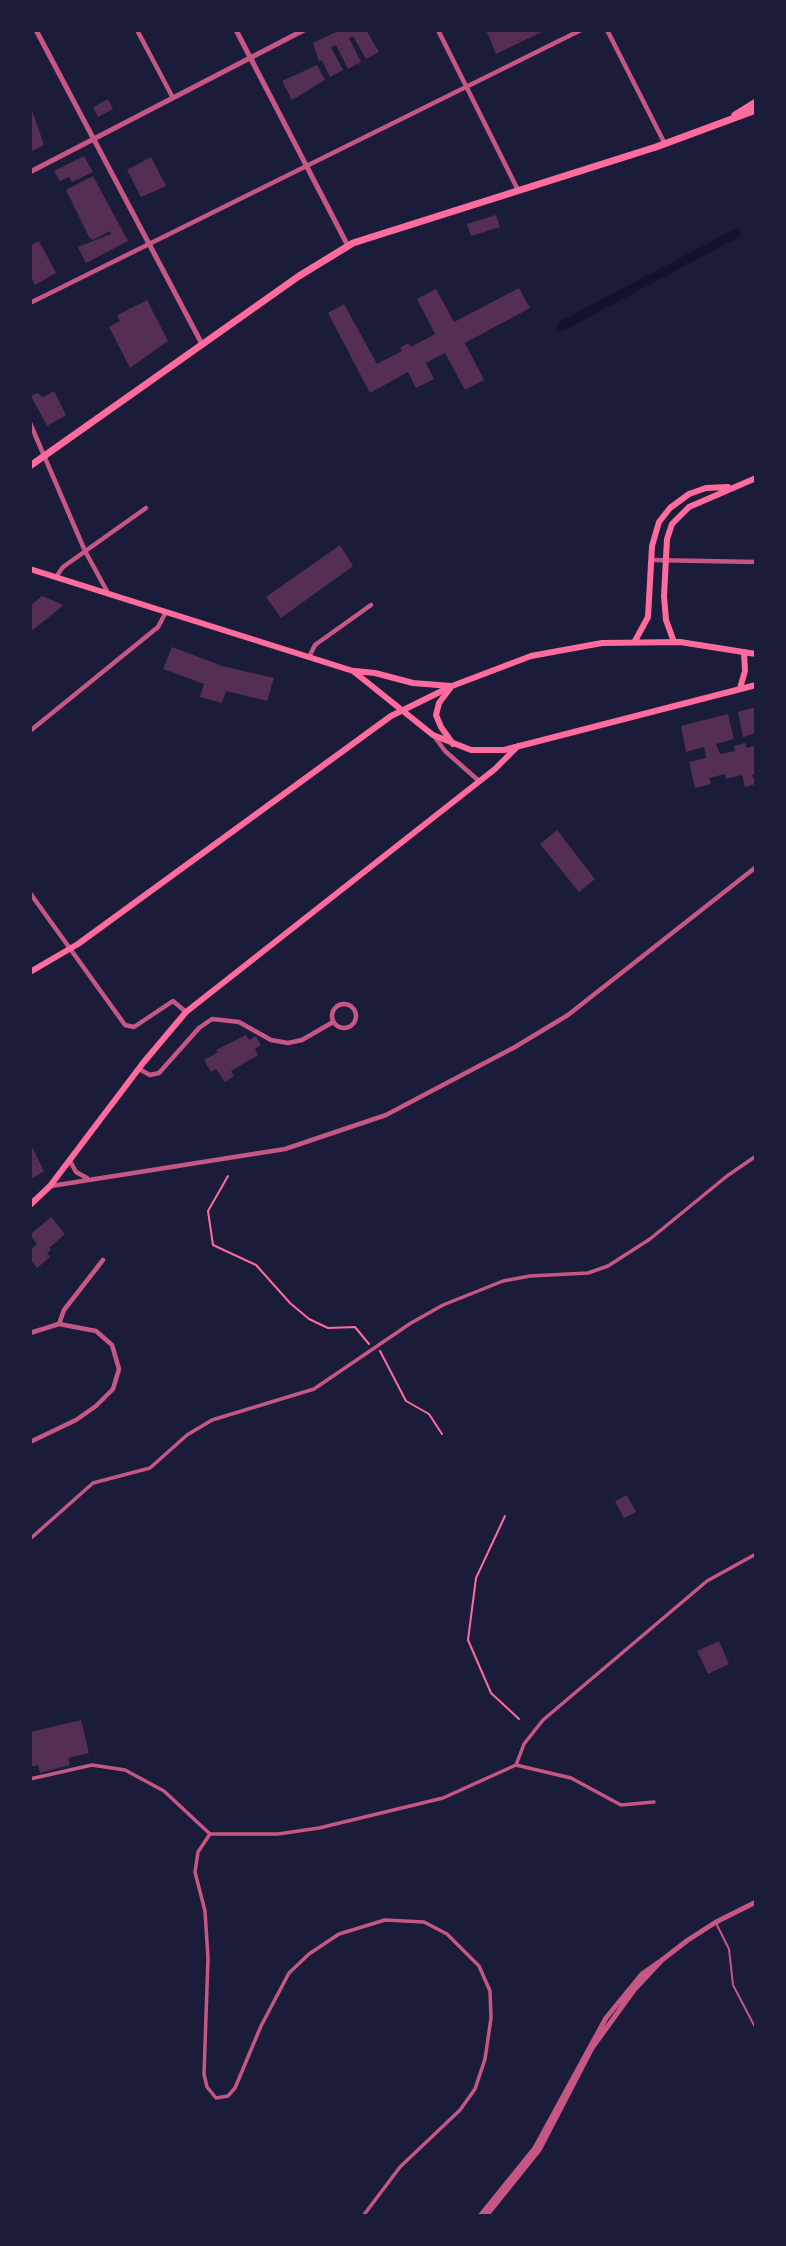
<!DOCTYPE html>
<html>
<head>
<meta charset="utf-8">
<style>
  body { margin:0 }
  #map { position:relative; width:786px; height:2246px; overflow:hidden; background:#1b1b3a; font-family:Roboto,sans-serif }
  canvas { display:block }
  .frame { position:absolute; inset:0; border:32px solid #1b1b3a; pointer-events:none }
</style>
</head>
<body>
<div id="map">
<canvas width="786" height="2246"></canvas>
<div class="frame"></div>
</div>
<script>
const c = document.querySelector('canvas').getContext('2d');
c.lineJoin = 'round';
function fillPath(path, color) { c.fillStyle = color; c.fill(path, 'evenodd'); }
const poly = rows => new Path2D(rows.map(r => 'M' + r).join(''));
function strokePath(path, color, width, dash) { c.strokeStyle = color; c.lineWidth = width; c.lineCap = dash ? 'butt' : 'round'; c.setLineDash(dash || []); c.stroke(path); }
const water = poly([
  [737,228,740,228,740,236,563,331,557,329,559,322]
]);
const building = poly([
  [340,30,366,30,379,52,366,59,353,36,349,38,361,62,348,69,336,45,331,47,343,70,330,77,322,60,319,61,313,43],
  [486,30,546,30,496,54],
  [317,65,325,80,292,100,282,81],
  [108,99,113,109,98,117,93,107],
  [30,104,44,145,30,152],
  [84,156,93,172,72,182,69,177,60,181,54,171],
  [151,157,166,186,141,197,127,170],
  [93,176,128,241,86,263,78,247,111,234,110,231,93,240,89,237,66,190],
  [496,215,500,227,471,236,467,224],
  [39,241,56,273,35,285,30,275,30,245],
  [519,288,530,308,465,343,484,380,465,390,445,353,426,363,434,379,416,388,408,372,370,393,328,313,344,304,377,364,402,351,400,348,408,343,411,347,435,334,417,299,436,289,454,322],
  [147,300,168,341,130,368,109,327,120,321,117,315],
  [54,391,66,415,47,426,31,396,37,393,43,397],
  [340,545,353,566,281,618,266,597],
  [42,596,64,605,30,632,30,606],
  [172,647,222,666,274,678,267,701,226,691,222,703,200,697,204,684,163,669],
  [756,707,756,733,743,737,738,712],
  [728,714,734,739,716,744,720,754,735,751,734,746,745,743,747,748,756,745,756,774,752,775,756,784,745,787,742,775,726,779,725,774,709,778,711,784,695,788,689,762,706,758,704,747,686,752,681,726],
  [557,830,595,879,579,892,540,844],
  [246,1035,249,1040,256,1036,261,1045,255,1049,258,1055,231,1071,234,1076,225,1082,216,1069,211,1072,204,1060,218,1052,216,1050],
  [32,1147,44,1171,30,1180,30,1148],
  [51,1217,65,1234,49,1248,51,1250,47,1253,50,1257,37,1268,30,1259,30,1250,37,1244,30,1235],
  [627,1495,636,1512,624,1518,615,1501],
  [719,1641,729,1664,708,1674,697,1651],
  [81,1720,89,1753,68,1758,70,1765,40,1773,38,1765,30,1767,30,1732]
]);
const path = poly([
  [228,1176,208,1211,213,1245,256,1265,290,1303,309,1319,328,1328,355,1327,369,1344],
  [380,1351,406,1401,429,1414,442,1434],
  [505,1516,476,1578,468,1640,491,1693,519,1719]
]);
const service = poly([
  [716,1923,729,1949,733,1985,756,2029]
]);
const pedestrian = poly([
  [30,1539,93,1483,150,1468,187,1435,212,1420,314,1389,411,1323,443,1305,503,1281,530,1276,588,1273,608,1266,650,1239,727,1176,756,1156],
  [516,1765,571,1778,621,1805,654,1802],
  [30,1779,92,1765,125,1770,164,1791,210,1834,198,1852,195,1872,205,1911,208,1958,204,2074,207,2087,216,2098,228,2096,235,2088,261,2026,289,1973,309,1954,339,1934,385,1920,424,1922,447,1934,479,1966,490,1991,491,2018,485,2059,475,2089,460,2110,400,2167,363,2216],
  [210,1834,278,1834,319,1828,443,1798,516,1765,524,1744,543,1720,707,1581,756,1554]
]);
const minor = poly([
  [137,30,173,98],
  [438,30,518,190],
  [607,30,665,144],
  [30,303,581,30],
  [30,423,85,551,108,593],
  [651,560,756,562],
  [56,577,63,567,146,508],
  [309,657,315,645,371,605],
  [30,731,158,627,166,612],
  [434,736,445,751,479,781],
  [30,893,125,1025,134,1027,173,1001,186,1012],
  '332 1016a12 12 0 1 1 24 0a12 12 0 1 1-24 0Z',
  [139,1069,150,1075,159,1073,199,1028,212,1019,239,1022,271,1040,288,1043,302,1040,333,1022],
  [70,1161,76,1172,87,1178],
  [51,1186,285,1149,386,1115,515,1047,568,1015,756,867],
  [59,1324,64,1310,103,1260],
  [30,1333,59,1324,96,1331,112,1345,119,1369,113,1389,96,1406,76,1420,30,1442]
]);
const tertiary = poly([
  [36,30,202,344],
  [236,30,348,246],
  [30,172,304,30],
  [480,2216,535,2148,606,2018,642,1974,659,1962],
  [486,2216,539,2150,592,2048,634,1990,662,1960,688,1940,716,1922,756,1902]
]);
const secondary = poly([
  [30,569,353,671,433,735,471,750,504,750,756,685],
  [635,641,648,617,652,546,659,522,670,508,689,494,706,488,728,487],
  [674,642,666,620,664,596,667,539,672,524,689,507,756,478],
  [355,671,375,673,413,683,451,686],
  [451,687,439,703,436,715,441,727,453,744],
  [740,688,745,671,744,652],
  [30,972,78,944,391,716,452,686,531,656,602,643,680,642,756,654],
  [30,1205,50,1186,143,1063,186,1012,495,769,518,746]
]);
const primary = poly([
  [735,115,756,102],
  [30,466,299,276,353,243,656,147,756,110]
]);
fillPath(water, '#12122b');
fillPath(building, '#542f53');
strokePath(path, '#ff6b9d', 2);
strokePath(service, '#c65784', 2);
strokePath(pedestrian, '#c65784', 3.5);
strokePath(minor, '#c65784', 4.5);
strokePath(tertiary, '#c65784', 5);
strokePath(secondary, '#ff6b9d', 6);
strokePath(primary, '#ff6b9d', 7);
</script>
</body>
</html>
